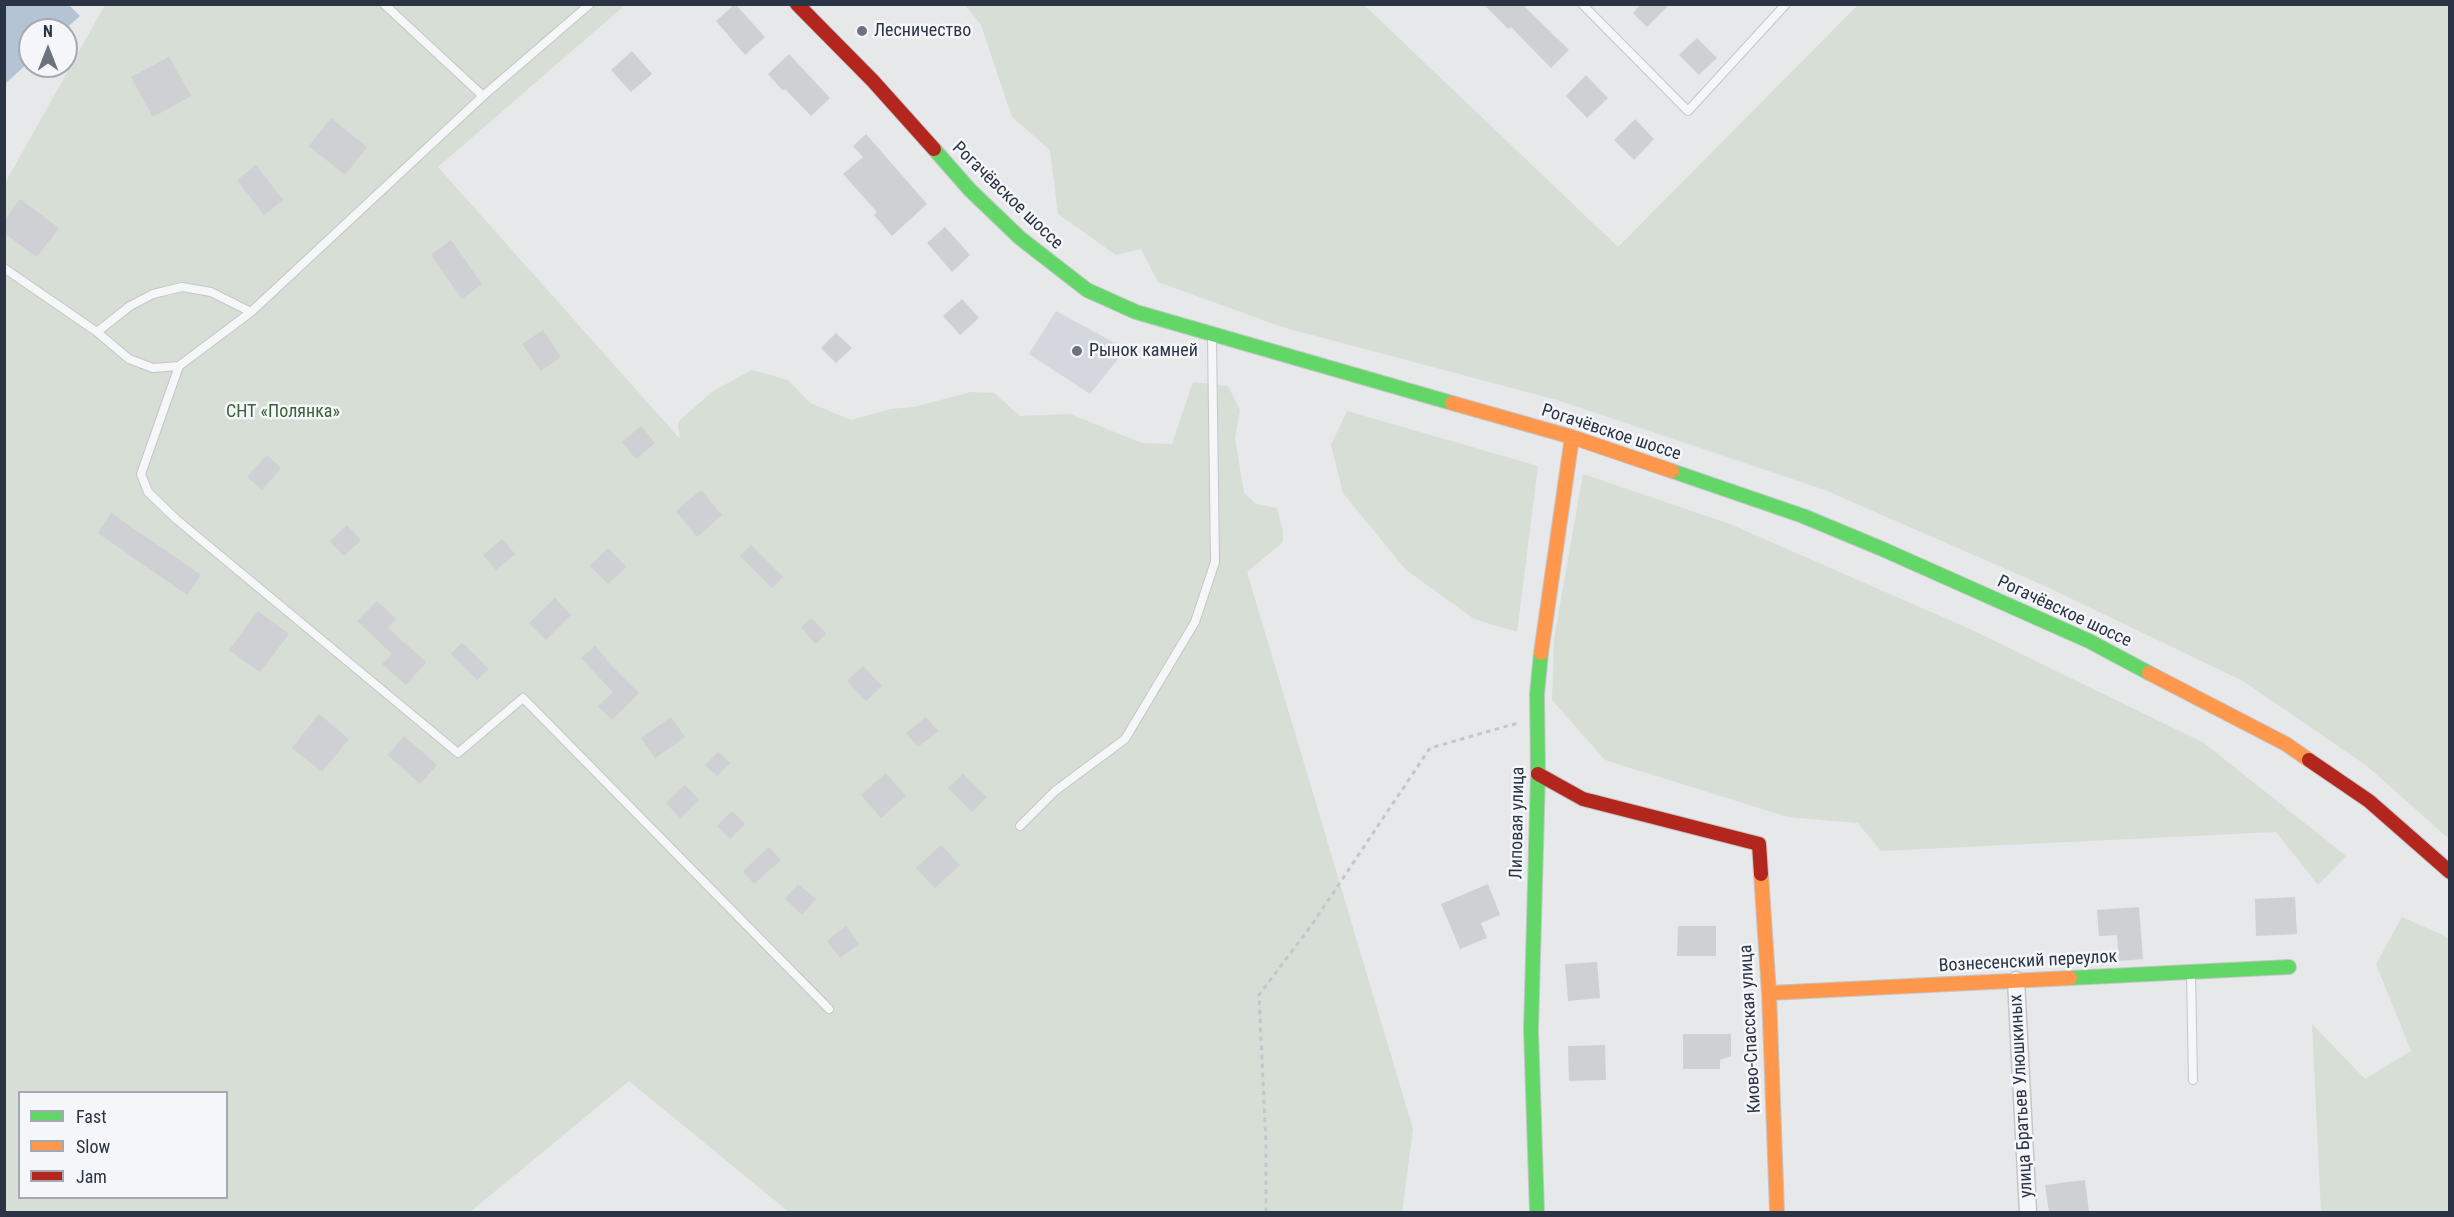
<!DOCTYPE html>
<html>
<head>
<meta charset="utf-8">
<style>
  body { margin:0 }
  #map { position:relative; width:2454px; height:1217px; overflow:hidden; background:#e6e8ea; font-family:"Roboto Condensed",sans-serif }
  canvas { display:block }
  .frame { position:absolute; inset:0; border:6px solid #2b3445; pointer-events:none }
  .legend { position:absolute; left:18px; top:1091px; width:210px; height:108px; box-sizing:border-box; background:#f4f6f9; border:2px solid #a4a8b1; margin:0; padding:8px 10px; list-style:none; font-size:18px; color:#2b3445 }
  .legend li { display:flex; align-items:center; gap:12px; height:30px }
  .legend b { width:30px; border:2px solid #a4a8b1 }
  .north { position:absolute; left:18px; top:18px; width:60px; height:60px; box-sizing:border-box; background:#f4f6f9; border:2px solid #a4a8b1; border-radius:50%; rotate:0deg; font-size:16px; font-weight:700; line-height:24px; text-align:center; color:#2b3445 }
  .north::after { content:''; display:block; margin:auto; width:21px; height:27px; background:#6c737f; clip-path:polygon(50% 0,100% 100%,50% 72%,0 100%) }
</style>
</head>
<body>
<div id="map">
<canvas width="2454" height="1217"></canvas>
<div class="frame"></div>
<ul class="legend">
<li><b style="height:8px;background:#63d668"></b>Fast</li>
<li><b style="height:8px;background:#ff974d"></b>Slow</li>
<li><b style="height:8px;background:#b3261e"></b>Jam</li>
</ul>
<div class="north">N</div>
</div>
<script>
const c = document.querySelector('canvas').getContext('2d');
c.lineJoin = 'round';
function fillPath(path, color) { c.fillStyle = color; c.fill(path, 'evenodd'); }
const poly = rows => new Path2D(rows.map(r => 'M' + r).join(''));
function strokePath(path, color, width, dash) { c.strokeStyle = color; c.lineWidth = width; c.lineCap = dash ? 'butt' : 'round'; c.setLineDash(dash || []); c.stroke(path); }
function label(font, color, halo, rows, align = 'center') {
  c.font = font + ' "Roboto Condensed",sans-serif'; c.lineWidth = 5; c.setLineDash([]); c.textBaseline = 'middle'; c.strokeStyle = halo; c.fillStyle = color; for (const [text, x, y, turn = 0] of rows) {
    c.save(); c.translate(x, y); c.rotate((+turn || 0) * Math.PI / 180); c.textAlign = isNaN(turn) ? turn : align; if (halo) c.strokeText(text, 0, 0); c.fillText(text, 0, 0); c.restore();
  }
}
const built = poly([
  [1056,311,1126,349,1090,394,1029,354]
]);
const green = poly([
  [105,5,625,5,438,167,680,439,678,422,713,391,752,370,788,380,810,403,851,420,891,409,914,407,971,392,994,393,1020,416,1070,414,1142,443,1172,444,1193,382,1228,386,1240,410,1235,438,1244,493,1256,504,1277,508,1283,531,1283,542,1247,572,1413,1129,1402,1212,789,1212,629,1081,470,1212,5,1212,4,185],
  [20,1092,226,1092,226,1198,20,1198],
  [965,5,1364,5,1618,247,1858,5,2449,5,2449,839,2367,766,2243,681,2047,587,1825,490,1557,400,1282,327,1158,282,1141,249,1116,255,1058,214,1050,150,1012,117,981,25],
  [1347,411,1538,466,1517,632,1474,619,1405,569,1343,493,1331,445],
  [1583,474,1730,524,1972,630,2204,743,2346,856,2318,885,2276,832,1881,851,1858,823,1788,817,1605,760,1552,700,1554,639],
  [2402,917,2449,938,2449,1212,2321,1212,2312,1024,2365,1079,2411,1051,2376,964]
]);
const water = poly([
  [5,4,69,5,80,16,64,30,30,30,30,61,5,84]
]);
const building = poly([
  [735,4,765,37,745,55,716,21],
  [1483,4,1522,4,1569,50,1551,68,1511,27,1508,29],
  [1641,4,1670,4,1647,27,1633,13],
  [1697,38,1717,58,1699,75,1679,55],
  [632,51,652,74,631,92,611,70],
  [789,54,830,98,811,116,785,89,783,91,768,74],
  [169,57,191,96,153,117,131,77],
  [1586,75,1608,98,1587,118,1566,96],
  [331,118,367,147,345,175,309,146],
  [1635,119,1654,139,1634,160,1614,140],
  [866,134,927,204,892,236,874,215,877,212,843,174,863,157,853,146],
  [256,165,283,200,264,215,237,180],
  [20,199,59,228,37,257,4,233,4,221],
  [945,227,970,255,952,272,927,243],
  [451,240,482,284,462,299,431,255],
  [962,299,979,318,960,335,943,316],
  [543,330,561,357,541,371,522,344],
  [836,333,852,348,836,363,821,348],
  [641,426,655,443,636,459,622,442],
  [267,455,281,468,262,490,247,477],
  [701,490,722,515,697,537,676,511],
  [111,513,201,575,187,595,98,533],
  [347,525,361,540,344,556,330,541],
  [502,539,515,554,496,570,483,555],
  [751,545,783,577,772,588,740,556],
  [608,548,626,567,608,584,590,566],
  [555,598,571,615,546,640,529,623],
  [377,601,396,619,388,628,426,662,406,685,382,664,392,654,357,621],
  [258,611,289,634,260,672,229,650],
  [812,618,826,634,815,644,801,627],
  [462,643,489,669,477,680,451,654],
  [595,646,607,659,606,660,639,693,612,720,598,706,613,692,581,658],
  [863,666,882,686,866,701,847,681],
  [319,714,349,739,322,772,292,748],
  [671,717,685,737,655,758,641,738],
  [926,717,938,731,918,747,906,733],
  [404,736,437,765,420,784,388,755],
  [718,752,730,763,717,776,705,765],
  [886,773,906,796,881,818,861,795],
  [963,774,987,797,972,812,948,788],
  [685,785,699,800,680,818,666,803],
  [732,811,745,824,730,839,717,826],
  [941,845,960,865,935,888,916,868],
  [769,847,781,860,754,884,743,871],
  [798,884,816,899,802,915,785,899],
  [1488,884,1500,915,1481,923,1487,938,1460,949,1441,904],
  [2295,897,2297,934,2256,936,2255,899],
  [2139,907,2143,959,2119,961,2117,935,2099,936,2097,910],
  [846,926,859,944,840,958,827,941],
  [1678,926,1716,926,1716,956,1677,956],
  [1597,962,1600,998,1568,1001,1565,964],
  [1683,1034,1731,1034,1731,1056,1720,1060,1720,1069,1683,1069],
  [1605,1045,1606,1080,1569,1081,1568,1046],
  [2085,1180,2089,1212,2049,1212,2045,1185]
]);
const path = poly([
  [1266,1212,1266,1144,1259,995,1311,926,1430,748,1518,723]
]);
const lane = poly([
  [1582,4,1688,111,1786,4],
  [483,96,590,4],
  [4,268,97,332,130,306,153,294,182,287,211,292,251,312,483,96,384,4],
  [97,332,129,359,153,368,179,366,141,474,148,492,176,519,458,753,523,698,829,1009],
  [179,366,251,312],
  [1020,826,1055,791,1125,739,1195,622,1215,562,1212,339],
  [2191,973,2193,1080]
]);
const street = poly([
  [2016,980,2028,1212]
]);
const fast = poly([
  [934,149,970,190,1020,238,1087,290,1136,312,1452,403],
  [1672,471,1803,516,1880,548,2089,641,2149,673],
  [2070,978,2289,967],
  [1537,1212,1531,1030,1538,774,1537,694,1541,653]
]);
const slow = poly([
  [1452,403,1572,437,1672,471],
  [1541,653,1572,437],
  [2149,673,2286,744,2309,760],
  [1761,874,1769,993,1777,1212],
  [1769,993,2070,978]
]);
const jam = poly([
  [797,4,873,81,934,149],
  [2309,760,2369,801,2450,872],
  [1538,774,1583,799,1759,844,1761,874]
]);
const markers = [
  [862,31,6,"#6c737f"],
  [1077,351,6,"#6c737f"]
];
const poiNames = [
  ["Лесничество",874,31],
  ["Рынок камней",1089,351]
];
const streetNames = [
  ["Рогачёвское шоссе",1007,196,44],
  ["Рогачёвское шоссе",1611,433,18],
  ["Рогачёвское шоссе",2064,612,25],
  ["Липовая улица",1518,823,-89],
  ["Вознесенский переулок",2028,962,-3],
  ["Киово-Спасская улица",1751,1029,-93],
  ["улица Братьев Улюшкиных",2022,1096,-93]
];
const parkNames = [
  ["СНТ «Полянка»",283,412]
];
fillPath(built, '#d4d7dd');
fillPath(green, '#d6ded6');
fillPath(water, '#b4c4d5');
fillPath(building, '#ced0d3');
strokePath(lane, '#c4c6c8', 10);
strokePath(street, '#c4c6c8', 19);
strokePath(fast, '#c4c6c8', 16);
strokePath(slow, '#c4c6c8', 16);
strokePath(jam, '#c4c6c8', 16);
strokePath(path, '#c5c6ca', 3, [4.5, 4.5]);
strokePath(lane, '#f5f6f7', 8);
strokePath(street, '#f5f6f7', 16);
strokePath(fast, '#63d668', 14);
strokePath(slow, '#ff974d', 14);
strokePath(jam, '#b3261e', 14);
for (const [x, y, r, color] of markers) { const dot = new Path2D(); dot.arc(x, y, r, 0, 2 * Math.PI); c.fillStyle = color; c.fill(dot); strokePath(dot, '#f4f6f9', 2); }
label('18px', '#2b3445', '#f4f6f9', poiNames, 'left');
label('18px', '#2b3445', '#f4f6f9', streetNames);
label('18px', '#3f6138', '#f4f6f9', parkNames);
</script>
</body>
</html>
